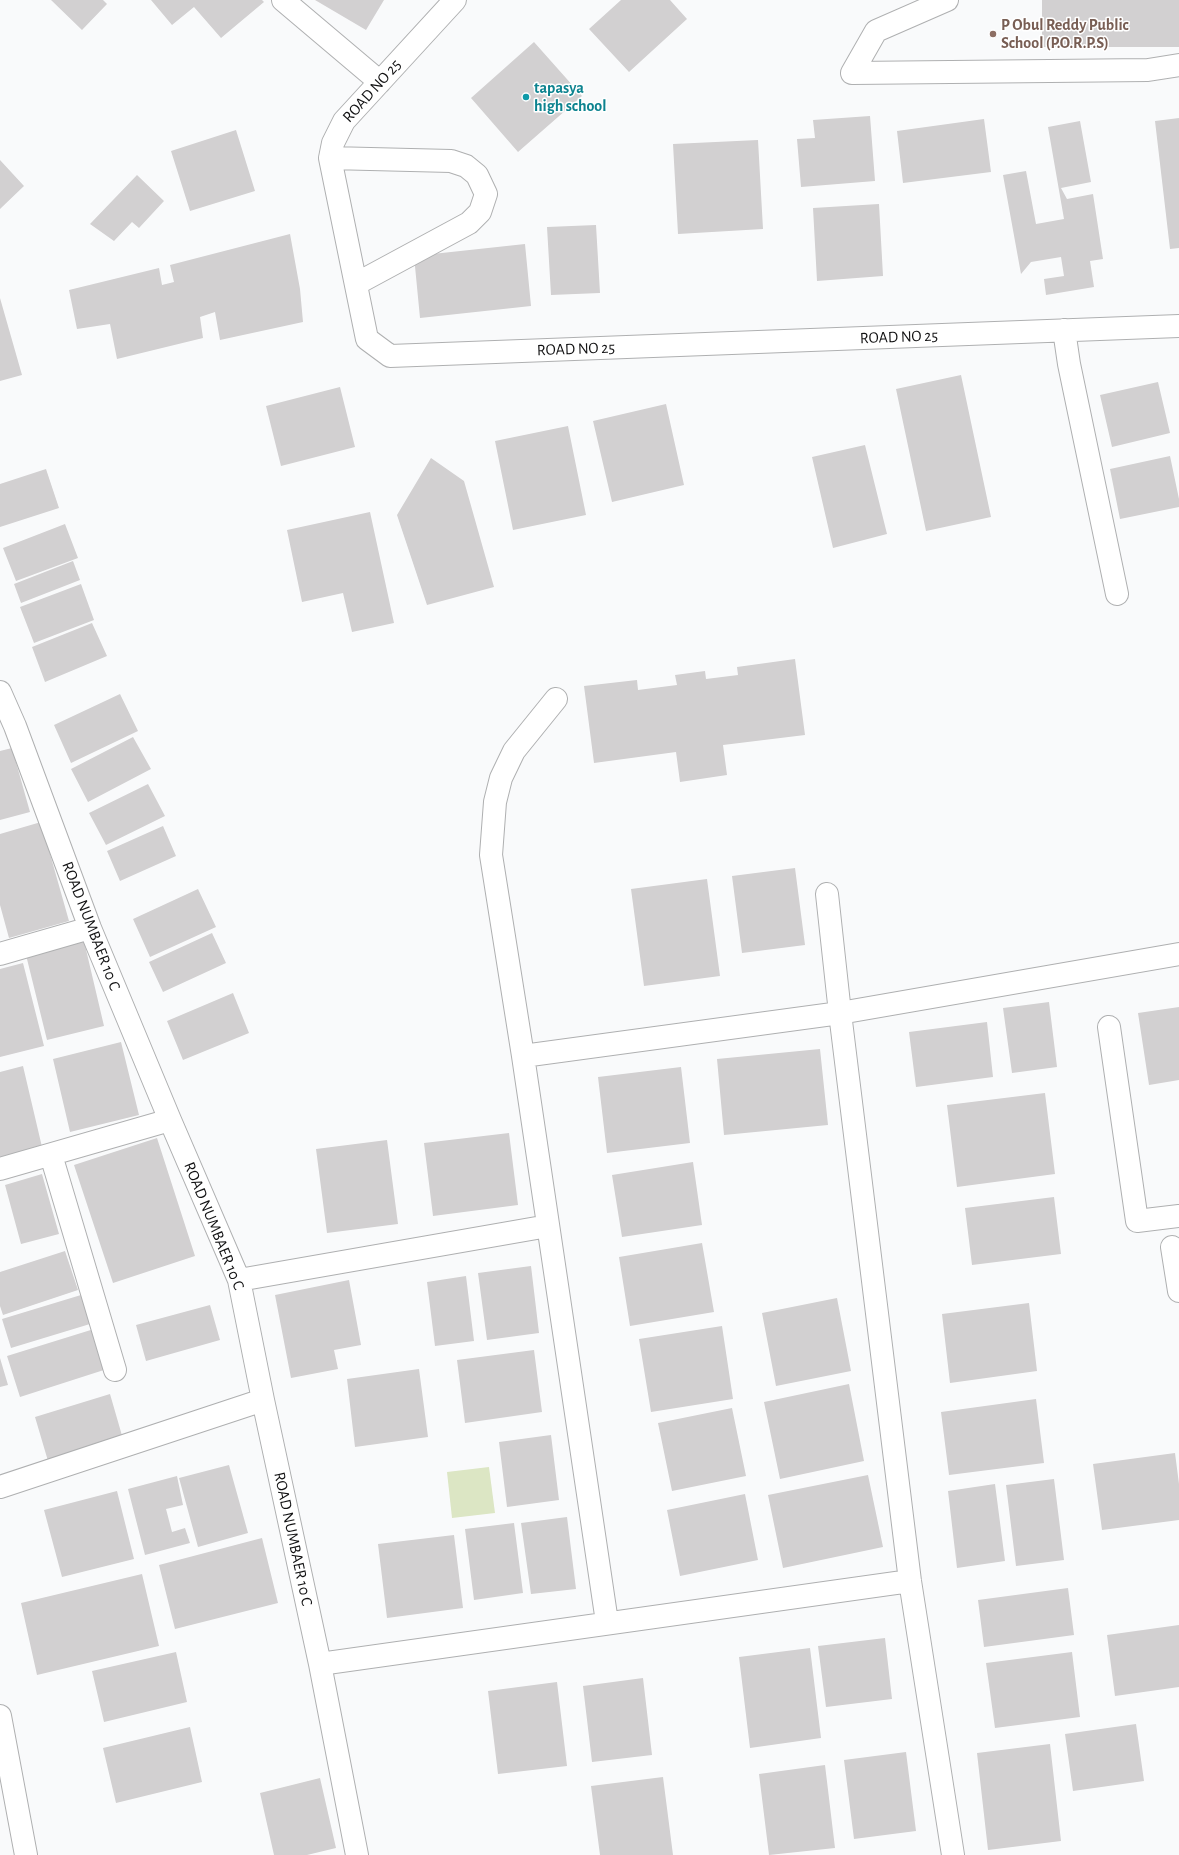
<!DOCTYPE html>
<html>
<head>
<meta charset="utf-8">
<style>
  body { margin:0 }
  canvas { display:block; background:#f9fafb }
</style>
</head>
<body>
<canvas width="1179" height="1855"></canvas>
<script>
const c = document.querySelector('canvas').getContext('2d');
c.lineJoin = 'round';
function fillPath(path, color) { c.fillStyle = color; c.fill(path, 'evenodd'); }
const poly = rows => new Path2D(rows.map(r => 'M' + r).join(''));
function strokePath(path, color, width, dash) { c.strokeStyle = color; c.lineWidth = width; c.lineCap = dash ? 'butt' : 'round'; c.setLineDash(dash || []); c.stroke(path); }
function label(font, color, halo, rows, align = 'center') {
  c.font = font + ' "Alegreya Sans",sans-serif'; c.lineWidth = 3; c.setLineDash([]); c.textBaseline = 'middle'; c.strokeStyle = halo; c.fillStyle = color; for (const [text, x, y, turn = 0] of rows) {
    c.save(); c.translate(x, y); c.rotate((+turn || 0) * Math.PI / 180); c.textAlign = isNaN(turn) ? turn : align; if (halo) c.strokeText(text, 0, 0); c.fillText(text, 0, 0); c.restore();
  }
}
const green = poly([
  [489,1467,495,1513,452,1518,447,1472]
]);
const building = poly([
  [51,0,103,0,107,4,82,30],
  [151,0,262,0,264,2,221,38,194,7,172,25],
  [315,0,384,0,366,30],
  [621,0,670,0,687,19,629,72,589,29],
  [1042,0,1179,0,1179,47,1042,47],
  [534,42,582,96,518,152,471,98],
  [870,116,875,181,801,187,797,139,815,138,813,120],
  [1179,118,1179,248,1170,249,1155,121],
  [984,119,991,172,903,183,897,131],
  [1080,121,1091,182,1061,188,1067,199,1093,194,1103,259,1090,261,1094,287,1046,295,1044,279,1064,276,1061,257,1031,262,1021,274,1003,175,1026,171,1036,224,1064,219,1048,127],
  [236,130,255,191,190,211,171,151],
  [758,140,763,229,678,234,673,144],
  [0,160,24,186,0,209],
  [137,175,164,201,139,228,132,222,114,241,90,224],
  [879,204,883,276,817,281,813,208],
  [596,225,600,293,551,295,547,227],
  [290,234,300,289,303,322,220,340,215,312,200,317,203,338,117,359,110,324,77,329,69,290,159,268,162,285,174,282,170,265],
  [525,244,531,306,420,318,414,256],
  [0,298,22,375,0,381],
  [961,375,991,517,926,531,896,389],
  [1158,382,1170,433,1112,447,1100,395],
  [340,387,355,447,281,466,266,406],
  [666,404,684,485,612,502,593,421],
  [568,426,586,515,513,530,495,441],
  [865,445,887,534,833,548,812,457],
  [1170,456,1179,499,1179,507,1120,519,1110,469],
  [431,458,464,481,494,587,427,605,397,515],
  [46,469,59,508,0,527,0,484],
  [370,512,394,623,352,632,343,593,302,602,287,530],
  [65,524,78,558,16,581,3,548],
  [73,561,80,580,21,603,14,584],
  [81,584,94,620,34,643,20,607],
  [92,623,107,656,45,682,32,647],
  [795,659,805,735,723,745,727,775,680,782,676,752,594,763,584,686,637,680,638,690,677,685,675,675,705,671,706,679,738,675,737,667],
  [120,694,138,731,71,763,54,725],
  [133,737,151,769,88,802,71,769],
  [12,748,30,812,0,820,0,751],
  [148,784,165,816,106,845,89,813],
  [41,822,69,921,9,938,0,905,0,834],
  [163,826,176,856,120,881,107,851],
  [795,868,805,945,742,953,732,876],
  [707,879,720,976,644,986,631,889],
  [198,889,216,927,150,957,133,919],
  [212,933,226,963,163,992,149,962],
  [84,941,104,1026,47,1040,26,955],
  [23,963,44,1046,0,1057,0,969],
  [233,993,249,1033,183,1060,167,1021],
  [1049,1002,1057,1067,1012,1073,1003,1008],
  [1179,1007,1179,1080,1149,1085,1138,1013],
  [987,1022,993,1077,916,1087,909,1032],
  [121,1042,139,1115,70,1132,53,1059],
  [820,1049,828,1125,724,1135,717,1059],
  [23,1066,42,1147,0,1157,0,1072],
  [681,1067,690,1143,607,1153,598,1077],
  [1045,1093,1055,1174,957,1187,947,1105],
  [509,1133,518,1205,433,1216,424,1143],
  [157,1138,195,1256,113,1283,74,1165],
  [387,1140,398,1224,327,1233,316,1149],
  [693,1162,702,1225,622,1237,612,1175],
  [42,1174,59,1234,21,1244,5,1185],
  [1054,1197,1061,1254,972,1265,965,1208],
  [702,1243,714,1312,630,1326,619,1257],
  [65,1251,78,1290,3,1315,0,1306,0,1272],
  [531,1266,539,1333,487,1340,478,1273],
  [466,1276,474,1341,435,1346,427,1282],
  [349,1280,361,1345,334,1350,338,1369,291,1378,275,1295],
  [81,1295,90,1324,11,1348,2,1319],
  [837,1298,851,1371,776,1386,762,1313],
  [1029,1303,1037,1371,950,1383,942,1314],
  [210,1305,220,1340,146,1361,136,1325],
  [722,1326,733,1399,651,1412,639,1339],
  [94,1329,107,1369,20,1397,7,1356],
  [534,1350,542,1412,465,1423,457,1360],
  [0,1358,8,1385,0,1387],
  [419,1369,428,1437,355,1447,347,1379],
  [849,1384,864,1461,780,1479,764,1402],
  [110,1394,123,1439,48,1461,35,1417],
  [1036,1399,1044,1463,949,1475,941,1412],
  [732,1408,746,1476,672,1491,658,1423],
  [551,1435,559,1500,507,1507,499,1442],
  [1175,1453,1179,1484,1179,1520,1102,1530,1093,1464],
  [229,1465,248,1533,198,1547,179,1478],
  [868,1475,883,1547,783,1568,768,1495],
  [177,1476,183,1505,166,1509,172,1532,185,1528,190,1543,145,1555,128,1489],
  [1054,1479,1064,1560,1016,1566,1006,1485],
  [995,1484,1005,1561,957,1568,948,1491],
  [117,1491,134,1559,62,1577,44,1510],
  [745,1494,758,1560,680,1576,667,1510],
  [567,1517,576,1589,531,1594,521,1523],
  [514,1523,523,1593,474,1600,465,1529],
  [454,1535,463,1608,387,1618,378,1544],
  [262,1538,278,1603,175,1629,159,1565],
  [142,1574,159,1646,37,1675,21,1603],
  [1068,1588,1074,1635,984,1647,978,1600],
  [1179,1625,1179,1687,1115,1696,1107,1635],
  [885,1638,892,1699,826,1707,818,1646],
  [810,1648,821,1738,750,1748,739,1657],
  [176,1652,187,1702,104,1722,92,1671],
  [1072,1652,1080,1717,995,1728,986,1663],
  [643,1678,652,1755,592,1762,583,1686],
  [557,1682,567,1766,498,1774,488,1691],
  [1136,1724,1144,1781,1073,1791,1065,1734],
  [190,1727,202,1782,116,1803,103,1748],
  [1050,1744,1061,1841,988,1850,977,1753],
  [906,1752,916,1831,854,1839,844,1760],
  [825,1765,835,1848,769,1855,759,1774],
  [663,1777,673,1855,600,1855,591,1786],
  [320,1778,336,1848,307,1855,274,1855,260,1793]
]);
const minor = poly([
  [283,0,380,82],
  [455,0,344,121,333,143,330,158,367,339,390,356,1179,326],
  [947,0,876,31,852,73,1148,70,1179,65],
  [330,158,451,161,466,166,477,175,486,194,480,212,469,223,356,284],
  [1064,330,1069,364,1117,594],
  [0,692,15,726,90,928,170,1120,239,1280,263,1400,320,1664,357,1855],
  [556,699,514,751,501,778,495,802,491,855,523,1056,607,1622],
  [827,894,840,1013,910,1581,953,1855],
  [0,954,90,928],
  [1109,1027,1137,1221,1179,1216],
  [523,1056,840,1013,1179,954],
  [51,1155,115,1370],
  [0,1169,170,1120],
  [1172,1247,1179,1291],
  [239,1280,548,1226],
  [0,1487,263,1400],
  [320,1664,910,1581],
  [0,1716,26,1855]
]);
const markers = [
  [993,34,4,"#8d6e63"],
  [526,97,4,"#0f9aa8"]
];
const educationNames = [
  ["P Obul Reddy Public",1001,25],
  ["School (P.O.R.P.S)",1001,43]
];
const cultureNames = [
  ["tapasya",534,88],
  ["high school",534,106]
];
const streetNames = [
  ["ROAD NO 25",372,91,-48],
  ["ROAD NO 25",899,337,-2],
  ["ROAD NO 25",576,349,-2],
  ["ROAD NUMBAER 10 C",91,926,69],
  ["ROAD NUMBAER 10 C",214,1226,68],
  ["ROAD NUMBAER 10 C",293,1539,78]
];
fillPath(green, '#dce6c4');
fillPath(building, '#d2d0d1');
strokePath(minor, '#afb0b1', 24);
strokePath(minor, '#fff', 22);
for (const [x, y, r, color] of markers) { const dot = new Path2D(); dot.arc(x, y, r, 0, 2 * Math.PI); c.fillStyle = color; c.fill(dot); strokePath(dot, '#fff', 1.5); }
label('bold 16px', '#785e54', '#fff', educationNames, 'left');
label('bold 16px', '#0d838f', '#fff', cultureNames, 'left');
label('16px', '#111112', '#fff', streetNames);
</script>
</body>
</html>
